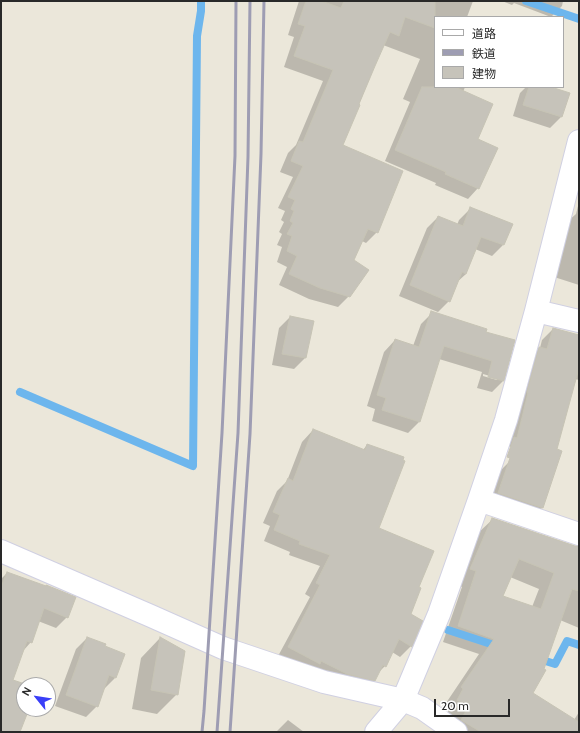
<!DOCTYPE html>
<html>
<head>
<meta charset="utf-8">
<style>
  body { margin:0 }
  #map { position:relative; width:580px; height:733px; overflow:hidden; background:#ebe7da; font-family:Cabin,"Noto Sans JP",sans-serif }
  canvas { display:block }
  .frame { position:absolute; inset:0; border:2px solid #292929; pointer-events:none }
  .legend { position:absolute; left:434px; top:16px; width:130px; height:72px; box-sizing:border-box; background:#fff; border:1px solid #a9a9a9; margin:0; padding:5px 7px; list-style:none; font-size:12px; color:#292929 }
  .legend li { display:flex; align-items:center; gap:8px; height:20px }
  .legend b { width:20px; border:1px solid #a9a9a9 }
  .north { position:absolute; left:16px; top:677px; width:40px; height:40px; box-sizing:border-box; background:#fff; border:1px solid #a9a9a9; border-radius:50%; rotate:300deg; font-size:11px; font-weight:700; line-height:16px; text-align:center; color:#292929 }
  .north::after { content:''; display:block; margin:auto; width:14px; height:18px; background:#3a3ff8; clip-path:polygon(50% 0,100% 100%,50% 72%,0 100%) }
  .scale { position:absolute; left:434px; top:699px; width:76px; height:18px; box-sizing:border-box; border:2px solid #292929; border-top:0; padding-left:5px; font-size:12px; line-height:14px; white-space:nowrap; color:#292929; -webkit-text-stroke:3px #fff; paint-order:stroke }
</style>
</head>
<body>
<div id="map">
<canvas width="580" height="733"></canvas>
<div class="frame"></div>
<ul class="legend">
<li><b style="height:5px;background:#fff"></b>道路</li>
<li><b style="height:5px;background:#9e9db3"></b>鉄道</li>
<li><b style="height:11px;background:#c6c3ba"></b>建物</li>
</ul>
<div class="north">N</div>
<div class="scale">20 m</div>
</div>
<script>
const c = document.querySelector('canvas').getContext('2d');
c.lineJoin = 'round';
function fillPath(path, color) { c.fillStyle = color; c.fill(path, 'evenodd'); }
const poly = rows => new Path2D(rows.map(r => 'M' + r).join(''));
function strokePath(path, color, width, dash) { c.strokeStyle = color; c.lineWidth = width; c.lineCap = dash ? 'butt' : 'round'; c.setLineDash(dash || []); c.stroke(path); }
const shadow = poly([
  [299,1,473,1,467,17,435,17,435,87,465,87,463,92,476,140,478,188,468,199,435,185,436,183,385,161,410,102,403,99,420,59,383,45,342,146,377,232,366,243,362,241,353,261,349,296,338,307,309,299,279,285,287,267,277,262,282,247,277,245,282,234,279,232,284,222,281,220,285,211,278,208,293,177,280,172,288,153,296,145,323,81,284,67,294,37,288,35],
  [502,1,563,1,562,6,551,17,514,3,512,5],
  [526,87,548,87,569,94,561,117,550,128,513,116,520,93],
  [579,202,579,285,551,276,567,222,576,214],
  [470,209,511,225,503,245,492,256,475,249,466,274,456,283,449,301,438,312,399,296,427,228,438,217,457,225,459,220],
  [432,313,485,333,514,341,503,381,492,392,477,388,482,372,439,359,419,422,408,433,372,421,375,409,367,406,384,352,395,340,413,346,421,324],
  [483,374,497,378,497,380,483,376],
  [290,317,313,321,305,358,294,369,272,365,279,328],
  [553,329,579,336,579,380,575,379,546,455,507,446,528,359,540,348,542,340],
  [313,430,363,450,367,445,378,529,418,588,410,614,411,646,400,657,392,652,385,666,377,674,374,680,363,691,277,658,310,597,305,594,320,566,289,555,290,552,264,541,270,526,263,523,277,491,287,481,302,442],
  [510,461,553,475,542,508,531,519,488,504,499,472],
  [493,519,577,547,579,540,579,628,560,620,532,694,574,720,579,712,579,732,448,732,442,716,449,704,446,703,479,654,443,642,462,587,455,584,477,534],
  [510,577,539,589,532,607,501,597],
  [7,573,67,617,56,628,38,621,31,642,23,651,9,679,25,685,24,685,24,709,28,709,19,732,1,732,1,579],
  [87,638,104,647,115,678,104,689,97,706,86,717,55,706,76,649],
  [160,638,177,694,157,714,132,709,141,658],
  [288,720,304,732,276,732]
]);
const stream = poly([
  [526,1,579,19],
  [20,392,193,466,197,36,201,11,201,1],
  [448,630,500,647],
  [536,658,555,664,567,641,579,645]
]);
const building = poly([
  [306,1,321,1,341,8,344,1,435,1,435,28,405,17,399,36,390,32,375,66,359,104,360,105,343,145,403,171,378,233,368,229,354,260,369,270,350,297,320,288,289,274,297,256,287,251,292,236,287,234,293,223,290,221,294,211,291,209,295,200,288,197,303,166,291,161,299,141,303,142,333,70,294,56,305,26,298,24,306,1],
  [422,87,455,87,493,104,478,139,498,148,479,189,445,174,446,172,395,150,422,87],
  [529,87,551,87,570,93,562,117,523,105,529,87],
  [470,207,513,224,504,245,481,237,466,274,462,272,450,302,410,285,438,216,463,226,470,207],
  [431,311,487,329,486,332,515,340,504,381,488,377,492,361,444,346,420,422,382,410,386,398,377,395,395,339,419,347,431,311],
  [290,316,314,321,306,358,282,354,290,316],
  [553,328,579,335,579,368,557,449,562,451,543,508,498,493,510,458,507,457,514,437,517,438,528,393,527,393,528,388,539,347,547,349,553,328],
  [313,429,365,450,367,444,404,457,403,460,405,461,379,528,434,551,419,587,421,588,411,614,423,621,412,647,399,639,386,667,383,665,375,681,347,674,321,661,320,664,288,647,320,585,316,583,330,555,299,544,300,541,274,530,280,515,273,512,288,478,293,481,313,429],
  [492,518,575,546,579,546,579,591,572,589,544,669,546,670,533,693,579,722,579,732,481,732,461,720,468,707,457,700,463,689,461,687,494,639,458,626,476,571,470,569,492,518],
  [519,559,554,573,541,609,503,596,519,559],
  [7,572,46,586,46,585,76,597,68,618,44,608,32,643,27,641,13,680,28,685,24,685,24,709,29,709,20,732,1,732,1,587,7,572],
  [87,637,106,644,105,646,125,654,116,678,109,675,98,707,66,695,87,637],
  [160,637,185,651,178,695,151,690,160,637]
]);
const street = poly([
  [536,311,579,321],
  [479,500,579,534],
  [1,551,151,616,223,648,324,682,403,700],
  [376,732,403,700,439,614,479,500,506,420,536,311,579,141]
]);
const secondary = poly([
  [403,700,422,708,456,732]
]);
const rail = poly([
  [202,732,204,711,222,433,235,156,236,1],
  [217,732,238,433,248,157,250,1],
  [230,732,250,434,261,154,264,1]
]);
fillPath(shadow, '#0003');
strokePath(stream, '#6db6ed', 8);
fillPath(building, '#c6c3ba');
strokePath(building, '#c6c3b4', 1);
strokePath(street, '#d0d0e2', 24);
strokePath(secondary, '#d0d0e2', 24);
strokePath(street, '#fff', 22);
strokePath(secondary, '#fff', 22);
strokePath(rail, '#9e9db3', 3);
</script>
</body>
</html>
